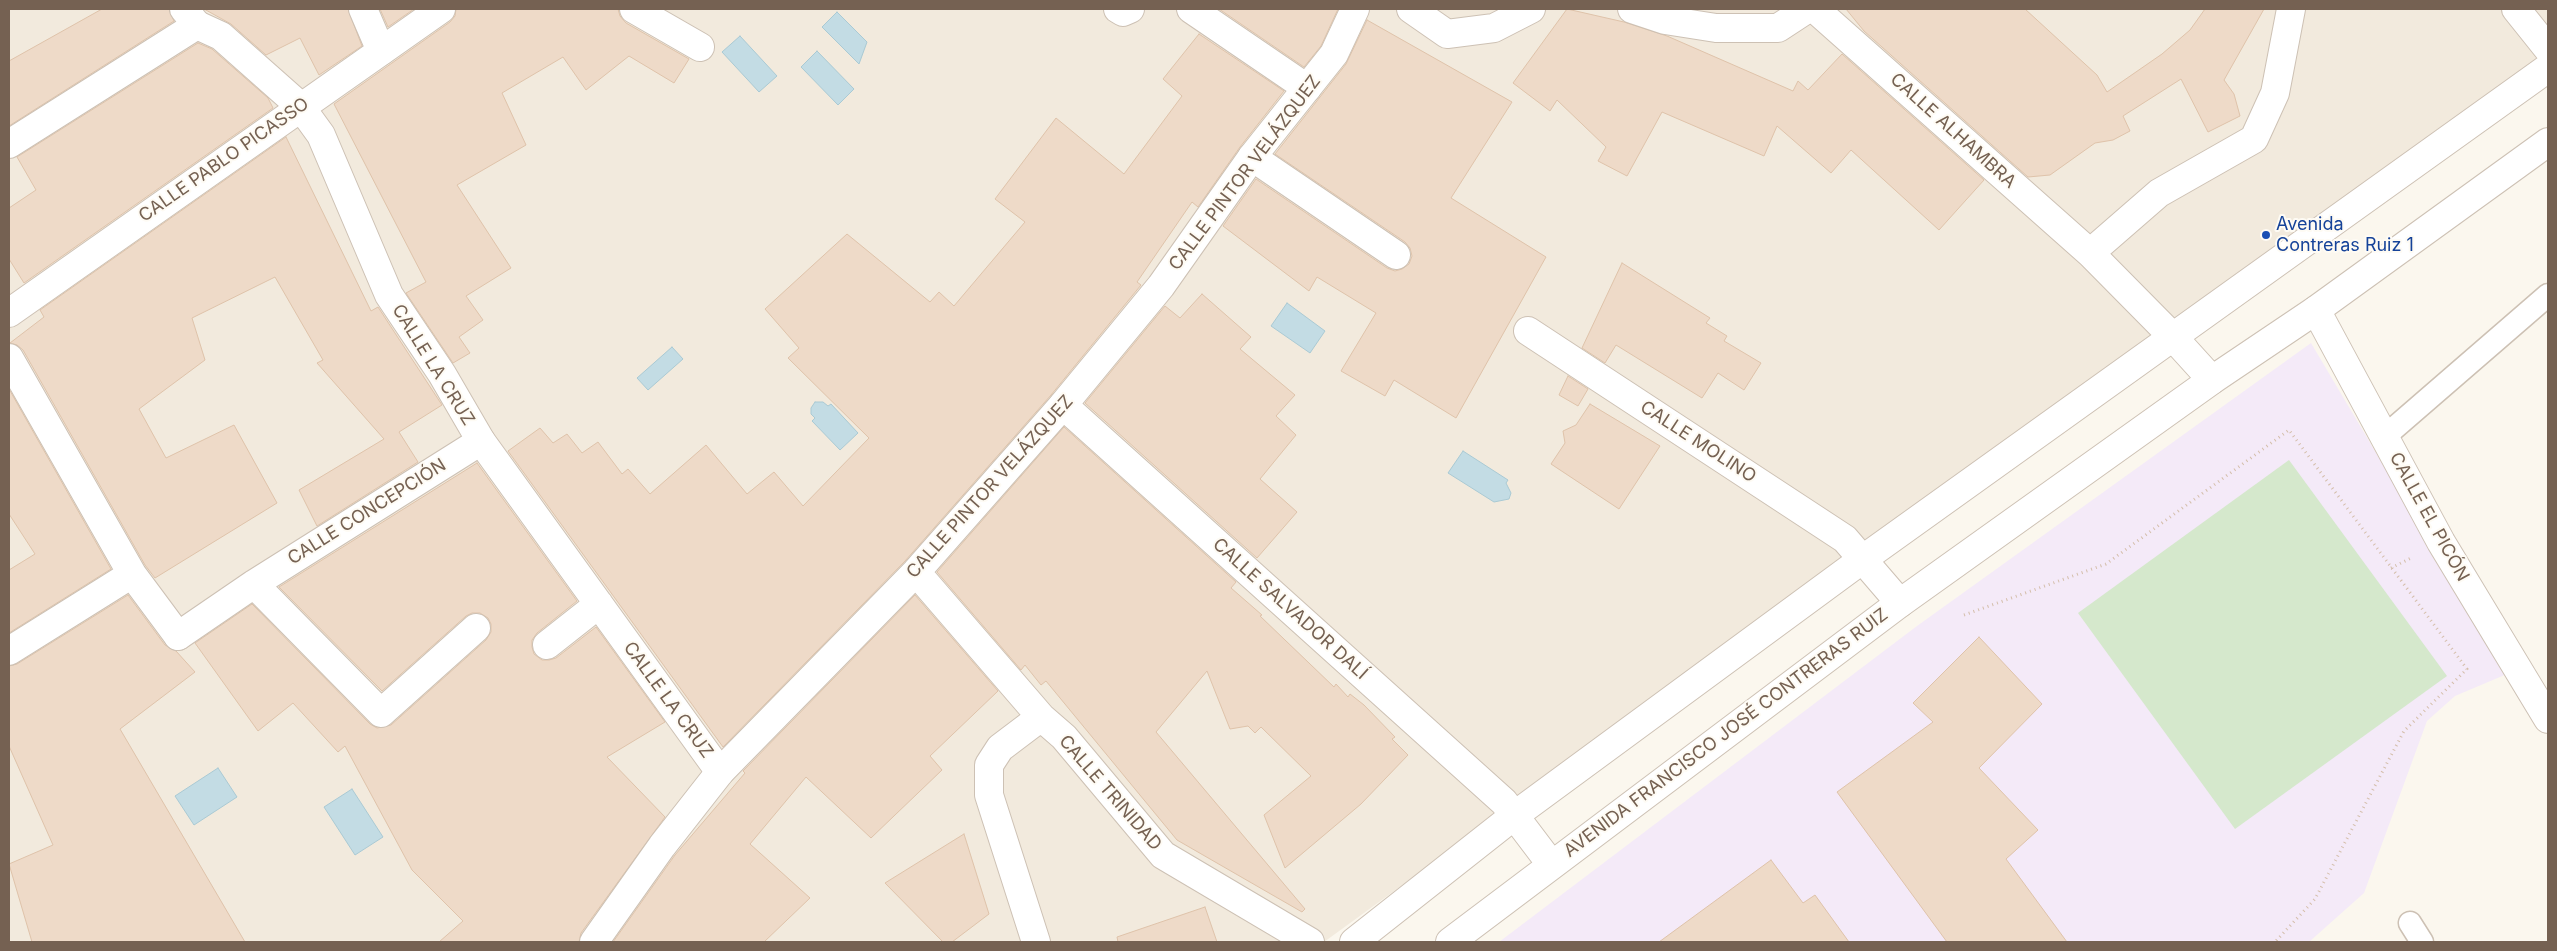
<!DOCTYPE html>
<html>
<head>
<meta charset="utf-8">
<style>
  body { margin:0 }
  #map { position:relative; width:2557px; height:951px; overflow:hidden; background:#fbf7ee; font-family:Inter,sans-serif }
  canvas { display:block }
  .frame { position:absolute; inset:0; border:10px solid #756152; pointer-events:none }
</style>
</head>
<body>
<div id="map">
<canvas width="2557" height="951"></canvas>
<div class="frame"></div>
</div>
<script>
const c = document.querySelector('canvas').getContext('2d');
c.lineJoin = 'round';
function fillPath(path, color) { c.fillStyle = color; c.fill(path, 'evenodd'); }
const poly = rows => new Path2D(rows.map(r => 'M' + r).join(''));
function strokePath(path, color, width, dash) { c.strokeStyle = color; c.lineWidth = width; c.lineCap = dash ? 'butt' : 'round'; c.setLineDash(dash || []); c.stroke(path); }
function label(font, color, halo, rows, align = 'center') {
  c.font = font + ' Inter,sans-serif'; c.lineWidth = 4; c.setLineDash([]); c.textBaseline = 'middle'; c.strokeStyle = halo; c.fillStyle = color; for (const [text, x, y, turn = 0] of rows) {
    c.save(); c.translate(x, y); c.rotate((+turn || 0) * Math.PI / 180); c.textAlign = isNaN(turn) ? turn : align; if (halo) c.strokeText(text, 0, 0); c.fillText(text, 0, 0); c.restore();
  }
}
const residential = poly([
  [9,9,2548,9,2548,52,1324,942,9,942]
]);
const education = poly([
  [2311,343,2507,674,2455,696,2427,721,2364,893,2309,942,1499,942,1917,626]
]);
const green = poly([
  [2289,460,2447,676,2235,829,2078,613]
]);
const water = poly([
  [837,12,867,42,859,64,822,27,837,12],
  [740,36,777,76,759,92,722,52,740,36],
  [817,51,854,89,838,105,801,67,817,51],
  [1287,303,1325,331,1310,353,1271,326,1287,303],
  [672,347,683,359,648,390,637,378,672,347],
  [815,402,823,402,828,406,831,404,858,433,840,450,812,421,815,418,811,414,811,408,815,402],
  [1463,451,1508,480,1506,483,1511,493,1509,499,1494,502,1448,473,1463,451],
  [218,768,237,797,194,825,175,796,218,768],
  [352,789,383,837,355,855,324,807,352,789]
]);
const building = poly([
  [102,9,169,9,174,21,9,126,9,61,102,9],
  [204,9,348,9,362,46,319,75,300,38,266,55,231,24,204,9],
  [380,9,414,9,388,27,380,9],
  [456,9,618,9,620,16,626,23,689,59,674,83,629,56,586,90,563,57,502,93,526,145,457,185,511,268,466,296,483,320,459,337,470,353,453,363,406,293,426,282,334,104,450,22,455,16,456,9],
  [1219,9,1338,9,1321,46,1304,67,1219,9],
  [1567,9,1624,22,1667,36,1793,91,1798,81,1808,90,1842,54,1984,180,1939,230,1851,150,1831,173,1777,126,1764,156,1662,112,1627,176,1598,161,1606,147,1557,100,1550,111,1513,83,1567,9],
  [1846,9,2025,9,2097,75,2107,92,2162,54,2190,30,2205,9,2264,9,2224,80,2234,94,2240,116,2208,132,2181,79,2123,116,2130,131,2113,140,2095,143,2050,175,2028,177,1864,31,1846,9],
  [1367,20,1512,102,1451,198,1546,257,1456,418,1394,380,1385,396,1341,371,1376,313,1317,277,1309,291,1223,226,1256,179,1387,268,1395,271,1402,269,1409,264,1412,256,1410,248,1405,242,1275,154,1346,64,1367,20],
  [1199,34,1284,91,1240,147,1198,207,1192,202,1137,282,1141,285,1051,395,905,561,723,747,508,451,540,428,553,443,567,434,582,453,598,442,622,474,628,469,650,494,706,445,747,494,774,472,803,506,869,438,788,358,799,348,765,309,847,234,930,302,939,292,954,306,1025,222,995,199,1056,118,1124,174,1182,96,1163,79,1199,34],
  [198,43,212,49,268,98,273,108,24,283,9,259,9,208,36,190,17,157,198,43],
  [286,137,371,311,378,307,442,405,399,432,418,462,317,526,299,490,384,439,317,363,323,360,275,277,192,318,205,360,139,409,166,458,234,425,277,503,155,578,145,565,23,350,17,345,10,343,44,317,40,310,286,137],
  [1622,263,1710,318,1706,323,1727,336,1724,341,1761,363,1744,390,1718,373,1702,398,1616,345,1605,363,1582,348,1622,263],
  [1202,294,1251,337,1240,349,1295,395,1276,416,1296,435,1260,479,1297,512,1257,558,1085,403,1165,306,1180,318,1202,294],
  [1568,376,1588,389,1578,406,1559,395,1568,376],
  [9,389,111,569,9,633,9,570,35,554,9,514,9,389],
  [1590,404,1660,446,1619,509,1551,464,1565,443,1563,431,1576,425,1590,404],
  [1064,427,1236,582,1231,588,1262,615,1260,616,1334,687,1336,684,1348,697,1350,694,1364,705,1395,737,1392,739,1408,755,1361,804,1285,868,1264,815,1311,776,1261,727,1255,733,1248,726,1230,729,1207,671,1156,732,1305,909,1302,912,1177,840,1046,681,1041,685,1025,665,1021,670,937,572,1064,427],
  [477,463,577,601,537,633,532,640,532,647,534,654,542,660,549,660,556,658,596,627,665,722,607,757,665,817,581,933,579,942,439,942,463,921,412,870,345,746,338,752,293,703,258,731,195,643,252,604,370,724,377,728,391,725,486,640,491,632,491,624,488,618,480,613,472,613,466,616,382,691,279,587,477,463],
  [128,595,165,645,176,651,195,672,120,729,245,942,32,942,9,864,53,845,9,746,9,666,17,664,128,595],
  [915,595,998,691,930,756,942,770,871,838,806,777,750,844,810,898,764,942,613,942,675,855,745,773,743,771,915,595],
  [1979,637,2042,704,1979,768,2038,830,2006,859,2067,942,1947,942,1837,792,1933,722,1913,703,1979,637],
  [964,834,989,914,952,942,943,942,885,883,964,834],
  [1771,860,1803,903,1815,895,1849,942,1659,942,1771,860],
  [1205,907,1217,942,1118,942,1117,937,1205,907]
]);
const path = poly([
  [2391,568,2411,558],
  [1964,615,2106,564,2289,430,2467,669,2404,731,2315,899,2275,942]
]);
const service = poly([
  [2384,437,2548,295],
  [2410,923,2422,942]
]);
const pedestrian = poly([
  [634,9,700,47],
  [1118,9,1123,12,1130,9],
  [1191,9,1307,88],
  [197,25,221,36,300,106],
  [254,584,381,713,476,628],
  [178,636,254,584,481,441]
]);
const minor = poly([
  [363,9,381,51],
  [1411,9,1447,34,1494,28,1531,9],
  [1632,9,1665,20,1716,28,1778,28,1807,9],
  [1815,9,2090,253,2173,337,2212,380],
  [300,106,321,135,389,295,442,374,481,441,720,772],
  [9,144,197,25,184,9],
  [1252,157,1396,255],
  [2090,253,2159,193,2254,139,2275,93,2291,9],
  [2316,310,2441,542,2548,719],
  [1528,331,1845,539,1900,603],
  [9,358,132,574,178,636],
  [1063,405,1504,802,1551,864],
  [547,645,599,604],
  [9,651,132,574]
]);
const tertiary = poly([
  [2516,9,2548,49],
  [9,313,441,9],
  [916,572,1041,717,1064,737,1163,855,1310,942],
  [594,942,662,846,720,772,916,572,1063,405,1161,286,1252,157,1334,54,1355,9],
  [1036,942,989,795,989,765,1000,748,1041,717],
  [1354,942,1515,815,1863,559,2548,68],
  [1450,942,1900,603,2212,380,2316,310,2548,142]
]);
const markers = [
  [2266,235,5,"#1a4fb4"]
];
const streetNames = [
  ["CALLE ALHAMBRA",1953,131,42],
  ["CALLE PABLO PICASSO",224,160,-35],
  ["CALLE PINTOR VELÁZQUEZ",1245,173,-53],
  ["CALLE LA CRUZ",433,365,58],
  ["CALLE MOLINO",1698,442,33],
  ["CALLE PINTOR VELÁZQUEZ",990,487,-48],
  ["CALLE CONCEPCIÓN",367,512,-32],
  ["CALLE EL PICÓN",2429,517,61],
  ["CALLE SALVADOR DALÍ",1290,609,42],
  ["CALLE LA CRUZ",668,700,54],
  ["AVENIDA FRANCISCO JOSÉ CONTRERAS RUIZ",1726,733,-37],
  ["CALLE TRINIDAD",1110,793,49]
];
const transitNames = [
  ["Avenida",2276,225],
  ["Contreras Ruiz 1",2276,246]
];
fillPath(residential, '#f2eadd');
fillPath(education, '#f4eaf8');
fillPath(green, '#d5e8cc');
fillPath(water, '#c3dce4');
strokePath(water, '#aacad4', 1);
fillPath(building, '#eedac8');
strokePath(building, '#dfc3aa', 1);
strokePath(service, '#cdc1b4', 25);
strokePath(pedestrian, '#cdc1b4', 30);
strokePath(minor, '#cdc1b4', 30);
strokePath(tertiary, '#cdc1b4', 30);
strokePath(path, '#d4beaa', 3, [1, 4]);
strokePath(service, '#fff', 22);
strokePath(pedestrian, '#fff', 28);
strokePath(minor, '#fff', 28);
strokePath(tertiary, '#fff', 28);
for (const [x, y, r, color] of markers) { const dot = new Path2D(); dot.arc(x, y, r, 0, 2 * Math.PI); c.fillStyle = color; c.fill(dot); strokePath(dot, '#fefbf4', 2); }
label('18px', '#756152', '#fefbf4', streetNames);
label('18px', '#164399', '#fefbf4', transitNames, 'left');
</script>
</body>
</html>
